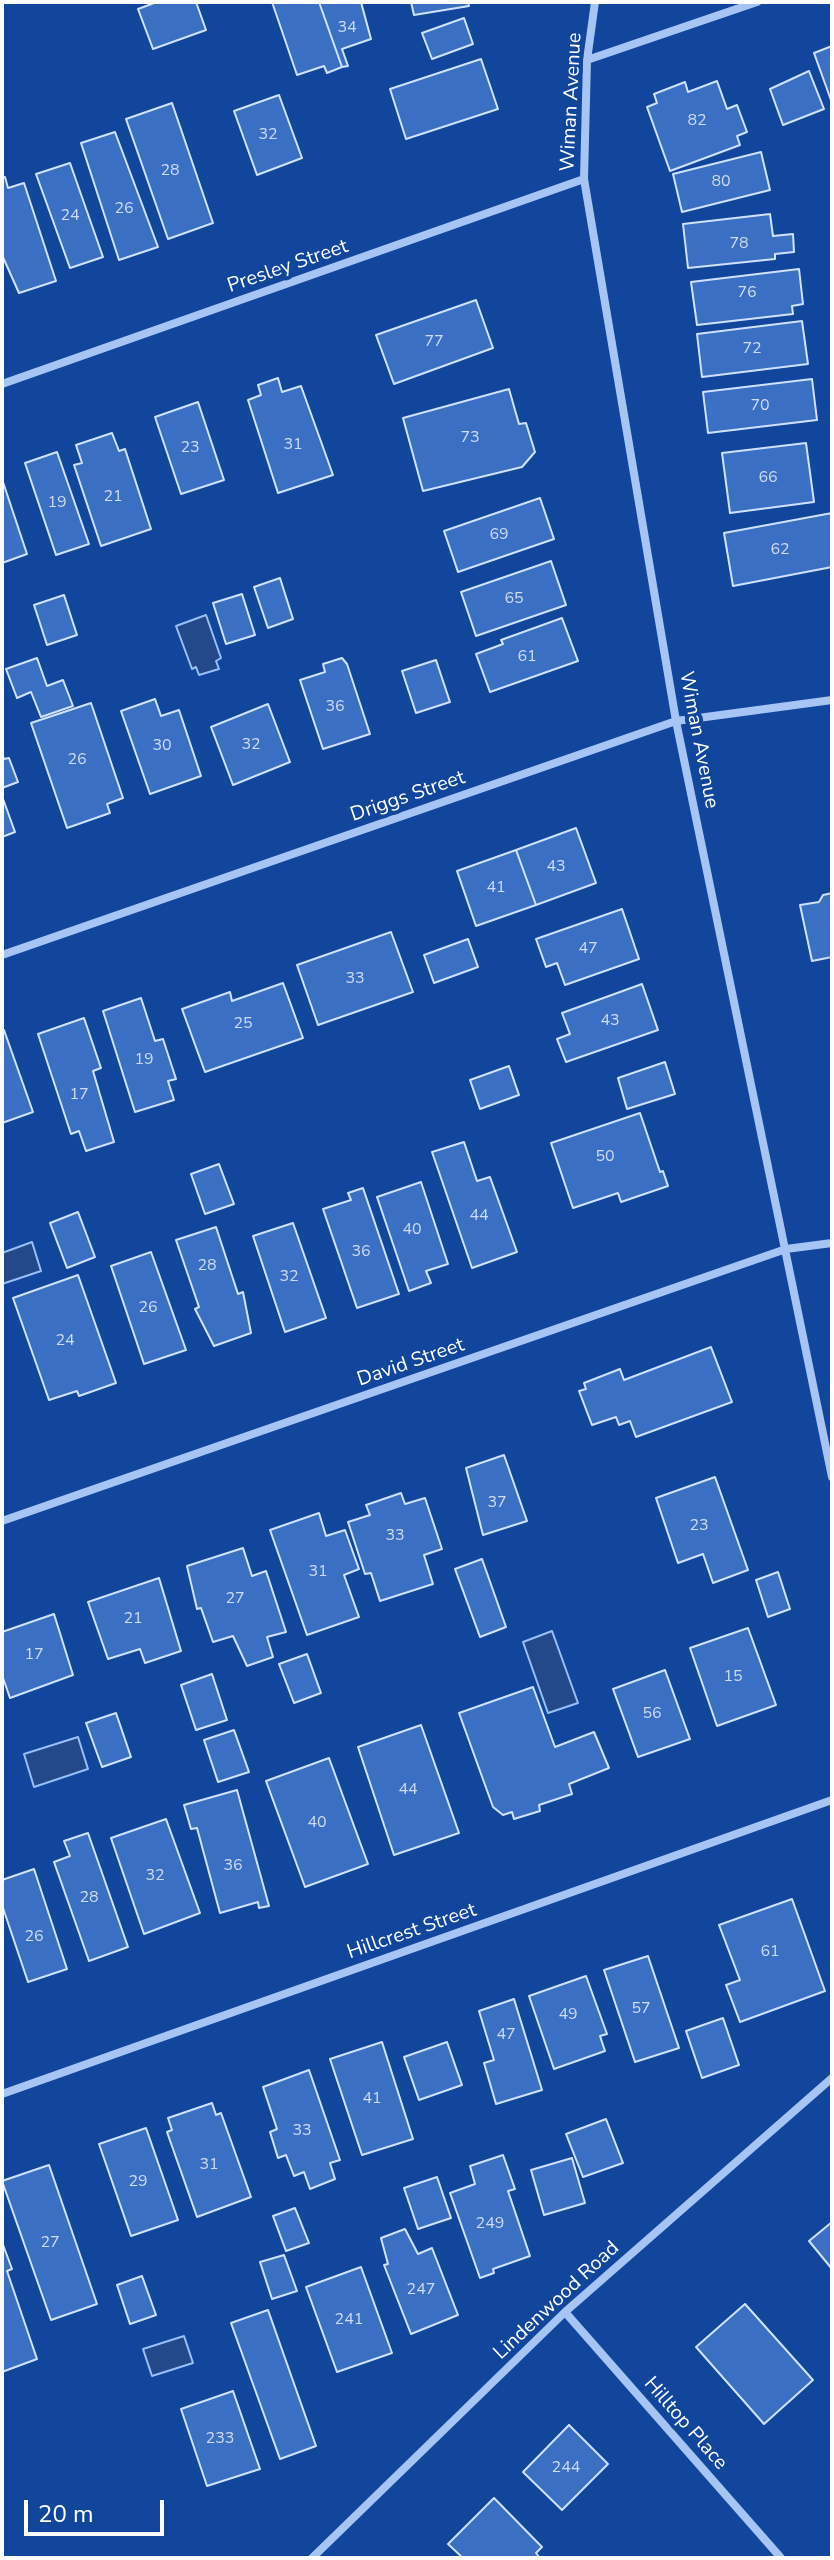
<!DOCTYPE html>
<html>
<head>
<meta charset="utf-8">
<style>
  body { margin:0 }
  #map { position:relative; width:834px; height:2560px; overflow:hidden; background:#12459c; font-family:"Nunito Sans",sans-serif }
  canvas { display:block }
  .frame { position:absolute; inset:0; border:4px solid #fff; pointer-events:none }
  .scale { position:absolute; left:24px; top:2500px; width:140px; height:36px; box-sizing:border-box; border:4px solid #fff; border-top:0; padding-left:10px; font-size:24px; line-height:28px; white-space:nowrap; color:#fff; -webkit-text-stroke:6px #12459c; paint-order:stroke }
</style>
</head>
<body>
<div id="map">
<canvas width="834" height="2560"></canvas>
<div class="frame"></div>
<div class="scale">20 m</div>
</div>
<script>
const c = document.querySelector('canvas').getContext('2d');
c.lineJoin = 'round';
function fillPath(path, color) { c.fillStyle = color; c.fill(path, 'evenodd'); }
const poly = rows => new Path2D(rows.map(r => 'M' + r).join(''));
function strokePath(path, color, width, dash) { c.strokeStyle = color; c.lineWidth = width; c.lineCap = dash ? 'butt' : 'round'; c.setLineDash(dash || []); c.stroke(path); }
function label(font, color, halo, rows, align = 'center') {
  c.font = font + ' "Nunito Sans",sans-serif'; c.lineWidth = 8; c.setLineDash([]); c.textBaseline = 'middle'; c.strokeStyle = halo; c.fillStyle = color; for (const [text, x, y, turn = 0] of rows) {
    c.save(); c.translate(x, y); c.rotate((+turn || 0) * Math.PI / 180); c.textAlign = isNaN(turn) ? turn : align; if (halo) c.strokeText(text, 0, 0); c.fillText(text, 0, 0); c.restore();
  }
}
const water = poly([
  [206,615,221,658,216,661,219,669,199,675,196,667,192,669,176,626,206,615],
  [32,1242,41,1271,2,1284,2,1253,32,1242],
  [552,1631,578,1703,548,1713,523,1642,552,1631],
  [78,1737,88,1769,34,1787,24,1754,78,1737],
  [184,2336,193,2363,152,2376,143,2349,184,2336]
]);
const building = poly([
  [157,2,196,2,206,30,153,49,138,9,157,2],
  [272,2,319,2,342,67,327,73,324,66,297,75,272,2],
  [319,2,361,2,371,39,342,49,348,66,342,67,319,2],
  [411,2,468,2,469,6,414,15,411,2],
  [464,18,473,44,432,59,422,33,464,18],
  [832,46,832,103,814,53,832,46],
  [481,59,498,109,406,139,390,89,481,59],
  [809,71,824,109,783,125,770,89,809,71],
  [717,81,727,109,737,105,747,132,737,136,740,145,670,171,647,107,657,103,654,94,685,82,688,92,717,81],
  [279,95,302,158,257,175,234,111,279,95],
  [172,103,213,223,168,239,126,119,172,103],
  [115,132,158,247,119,260,81,143,115,132],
  [761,152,770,190,682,212,673,174,761,152],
  [70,163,103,257,70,268,36,174,70,163],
  [5,177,8,188,24,183,56,281,19,293,2,255,2,178,5,177],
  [770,214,773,236,793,234,794,252,775,254,775,259,688,268,683,224,770,214],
  [799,269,803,304,792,306,793,314,697,325,691,282,799,269],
  [476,300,493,348,394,384,376,335,476,300],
  [802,321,808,364,702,377,697,334,802,321],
  [278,378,282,392,301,386,333,475,278,493,248,400,261,395,258,385,278,378],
  [812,379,817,420,708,433,703,392,812,379],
  [509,389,519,424,526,423,535,452,522,467,423,491,403,418,509,389],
  [198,402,224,480,181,494,155,417,198,402],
  [112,433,119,451,125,449,151,529,101,546,74,465,82,463,76,445,112,433],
  [806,443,814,502,730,513,722,453,806,443],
  [57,452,89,544,56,555,25,463,57,452],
  [2,479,27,554,2,563,2,479],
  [540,498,554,539,458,572,444,531,540,498],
  [832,513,832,567,733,586,724,533,832,513],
  [551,561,566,605,476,636,461,592,551,561],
  [280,578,293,619,268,628,254,587,280,578],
  [242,594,255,635,226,644,213,603,242,594],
  [64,595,77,635,47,645,34,605,64,595],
  [562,618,578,661,490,692,476,654,503,644,501,640,562,618],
  [37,658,47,686,63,680,73,706,41,717,31,692,17,698,6,669,37,658],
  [342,658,347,664,370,734,323,749,300,680,325,672,323,664,342,658],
  [436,660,450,702,416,713,402,671,436,660],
  [155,699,161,716,179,710,201,776,150,794,121,711,155,699],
  [91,703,123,798,107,804,110,813,67,828,31,723,91,703],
  [268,704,290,762,233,785,211,727,268,704],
  [2,753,4,759,9,758,18,782,2,788,2,753],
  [2,796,15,832,2,837,2,796],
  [576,828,596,883,536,905,516,850,576,828],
  [516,850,536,905,476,926,457,871,516,850],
  [832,893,832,957,812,961,800,905,819,902,823,895,832,893],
  [622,909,639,959,565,985,557,963,546,967,536,939,622,909],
  [391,932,413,992,318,1025,297,965,391,932],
  [468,939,478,967,434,983,424,955,468,939],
  [283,983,303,1038,205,1072,182,1009,230,992,232,1001,283,983],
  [642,984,658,1030,566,1062,557,1039,570,1034,562,1013,642,984],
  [141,998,155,1041,163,1039,176,1079,168,1081,174,1100,135,1112,103,1011,141,998],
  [84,1018,101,1068,93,1071,114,1142,86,1151,79,1131,71,1134,38,1034,84,1018],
  [4,1030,33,1112,2,1123,2,1031,4,1030],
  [665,1062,675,1094,627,1109,618,1078,665,1062],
  [509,1066,519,1095,480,1109,470,1080,509,1066],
  [640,1113,660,1172,663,1171,668,1186,621,1202,618,1193,573,1208,551,1143,640,1113],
  [464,1142,477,1181,490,1177,517,1252,472,1268,432,1152,464,1142],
  [219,1164,234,1204,205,1214,191,1174,219,1164],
  [421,1182,448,1264,426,1271,431,1283,409,1291,377,1197,421,1182],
  [363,1188,399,1294,357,1308,323,1209,351,1200,348,1193,363,1188],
  [78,1212,95,1257,67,1268,50,1223,78,1212],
  [293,1223,326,1318,285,1332,253,1236,293,1223],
  [216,1227,238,1294,243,1292,251,1333,214,1346,195,1309,199,1307,176,1240,216,1227],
  [151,1252,186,1350,144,1364,111,1266,151,1252],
  [78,1275,116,1383,79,1396,77,1391,49,1400,13,1298,78,1275],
  [711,1347,732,1402,636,1437,630,1421,619,1425,616,1417,592,1425,579,1391,586,1389,584,1383,620,1369,624,1380,711,1347],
  [504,1455,527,1521,483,1535,466,1468,504,1455],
  [715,1477,748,1570,713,1583,703,1554,678,1563,656,1498,715,1477],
  [401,1493,405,1504,425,1498,442,1549,424,1555,433,1584,380,1601,371,1573,365,1574,348,1522,370,1515,366,1505,401,1493],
  [319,1513,326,1536,345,1530,359,1569,344,1575,359,1617,307,1635,270,1530,319,1513],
  [243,1548,252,1576,266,1571,286,1632,267,1637,273,1657,247,1666,233,1636,213,1642,201,1608,197,1609,187,1566,243,1548],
  [482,1559,506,1627,480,1637,455,1569,482,1559],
  [778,1572,790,1609,768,1617,756,1580,778,1572],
  [159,1578,181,1651,145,1663,140,1649,108,1659,88,1602,159,1578],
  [54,1614,73,1675,10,1698,2,1675,2,1632,54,1614],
  [748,1628,776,1705,717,1726,690,1648,748,1628],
  [307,1654,321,1693,294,1703,279,1664,307,1654],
  [665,1670,690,1739,638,1757,613,1689,665,1670],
  [212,1674,227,1720,196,1730,181,1685,212,1674],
  [533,1687,555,1747,594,1732,609,1768,569,1784,572,1794,539,1805,540,1811,514,1819,512,1812,503,1815,493,1807,459,1713,533,1687],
  [116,1713,131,1757,102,1767,86,1723,116,1713],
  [421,1725,459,1833,394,1855,358,1747,421,1725],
  [234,1730,249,1772,218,1782,204,1740,234,1730],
  [329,1758,368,1864,305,1887,266,1781,329,1758],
  [237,1790,269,1906,259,1908,258,1902,220,1913,197,1828,191,1829,184,1805,237,1790],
  [166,1819,200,1913,144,1934,111,1838,166,1819],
  [88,1833,128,1947,89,1961,54,1862,70,1856,64,1841,88,1833],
  [34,1869,67,1969,28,1982,2,1905,2,1880,34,1869],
  [792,1899,825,1991,740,2022,726,1985,740,1980,719,1925,792,1899],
  [648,1956,679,2048,635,2062,604,1970,648,1956],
  [586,1976,607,2034,600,2036,605,2051,554,2069,529,1996,586,1976],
  [514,1999,542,2090,496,2104,484,2063,494,2060,479,2011,514,1999],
  [723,2018,739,2065,702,2078,686,2031,723,2018],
  [382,2042,413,2139,362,2155,330,2059,382,2042],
  [447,2042,462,2085,419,2100,404,2057,447,2042],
  [309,2070,340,2160,330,2163,335,2179,310,2189,304,2172,294,2176,286,2155,278,2158,270,2132,277,2129,263,2087,309,2070],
  [212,2103,216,2115,221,2113,251,2197,197,2217,167,2132,172,2130,168,2118,212,2103],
  [606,2119,623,2163,583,2177,566,2134,606,2119],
  [146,2128,178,2220,131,2236,99,2144,146,2128],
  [503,2155,515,2189,508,2191,530,2256,493,2269,494,2273,480,2278,450,2193,475,2184,470,2166,503,2155],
  [572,2158,585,2203,544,2215,531,2170,572,2158],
  [49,2165,97,2304,51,2320,2,2181,49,2165],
  [437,2177,451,2218,418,2229,404,2188,437,2177],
  [295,2208,309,2243,286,2251,273,2216,295,2208],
  [832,2222,832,2269,809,2241,832,2222],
  [405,2229,418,2254,432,2248,458,2315,411,2334,384,2265,388,2264,381,2238,405,2229],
  [2,2242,12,2269,7,2271,37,2359,2,2372,2,2242],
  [284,2255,297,2291,272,2299,260,2262,284,2255],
  [361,2267,392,2353,337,2372,306,2287,361,2267],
  [142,2276,156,2315,130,2324,117,2285,142,2276],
  [745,2304,813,2380,764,2424,696,2347,745,2304],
  [268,2310,316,2446,280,2459,231,2323,268,2310],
  [233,2391,260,2469,207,2486,181,2409,233,2391],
  [569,2425,608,2464,562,2510,523,2472,569,2425],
  [494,2498,542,2547,536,2553,540,2558,463,2558,448,2544,494,2498]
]);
const minor = poly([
  [595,2,587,60,584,179,676,721,832,1477],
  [587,60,757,2],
  [2,384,584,179],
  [2,955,676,721,832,700],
  [2,1521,786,1249,832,1243],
  [2,2094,832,1800],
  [565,2312,781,2558],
  [312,2558,565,2312,832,2078]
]);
const numberNames = [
  ["34",347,28],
  ["82",697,121],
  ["32",268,135],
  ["28",170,171],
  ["80",721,182],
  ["26",124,209],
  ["24",70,216],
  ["78",739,244],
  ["76",747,293],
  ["77",434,342],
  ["72",752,349],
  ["70",760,406],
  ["73",470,438],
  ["31",293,445],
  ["23",190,448],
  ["66",768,478],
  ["21",113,497],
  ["19",57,503],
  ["69",499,535],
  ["62",780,550],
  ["65",514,599],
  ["61",527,657],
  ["36",335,707],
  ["32",251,745],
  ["30",162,746],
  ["26",77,760],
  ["43",556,867],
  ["41",496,888],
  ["47",588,949],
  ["33",355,979],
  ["43",610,1021],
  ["25",243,1024],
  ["19",144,1060],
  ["17",79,1095],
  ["50",605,1157],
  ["44",479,1216],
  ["40",412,1230],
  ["36",361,1252],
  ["28",207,1266],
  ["32",289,1277],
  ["26",148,1308],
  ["24",65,1341],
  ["37",497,1503],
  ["23",699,1526],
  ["33",395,1536],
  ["31",318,1572],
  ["27",235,1599],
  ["21",133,1619],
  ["17",34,1655],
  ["15",733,1677],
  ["56",652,1714],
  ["44",408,1790],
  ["40",317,1823],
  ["36",233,1866],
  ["32",155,1876],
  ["28",89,1898],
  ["26",34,1937],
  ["61",770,1952],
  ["57",641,2009],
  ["49",568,2015],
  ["47",506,2035],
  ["41",372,2099],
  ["33",302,2131],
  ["31",209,2165],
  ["29",138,2182],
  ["249",490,2224],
  ["27",50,2243],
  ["247",421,2290],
  ["241",349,2320],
  ["233",220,2439],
  ["244",566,2468]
];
const streetNames = [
  ["Wiman Avenue",572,102,-87],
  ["Presley Street",288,267,-19],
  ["Wiman Avenue",698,740,79],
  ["Driggs Street",408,797,-19],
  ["David Street",411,1363,-19],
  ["Hillcrest Street",412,1932,-19],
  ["Lindenwood Road",557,2301,-43],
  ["Hilltop Place",685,2424,49]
];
fillPath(water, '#23498a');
strokePath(water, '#99bff7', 2);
fillPath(building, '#3b6fc3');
strokePath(building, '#cfe1fe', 2);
strokePath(minor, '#a7c5f4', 8);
label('16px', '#cedbf0', null, numberNames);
label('20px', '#fff', '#12459c', streetNames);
</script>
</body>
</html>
